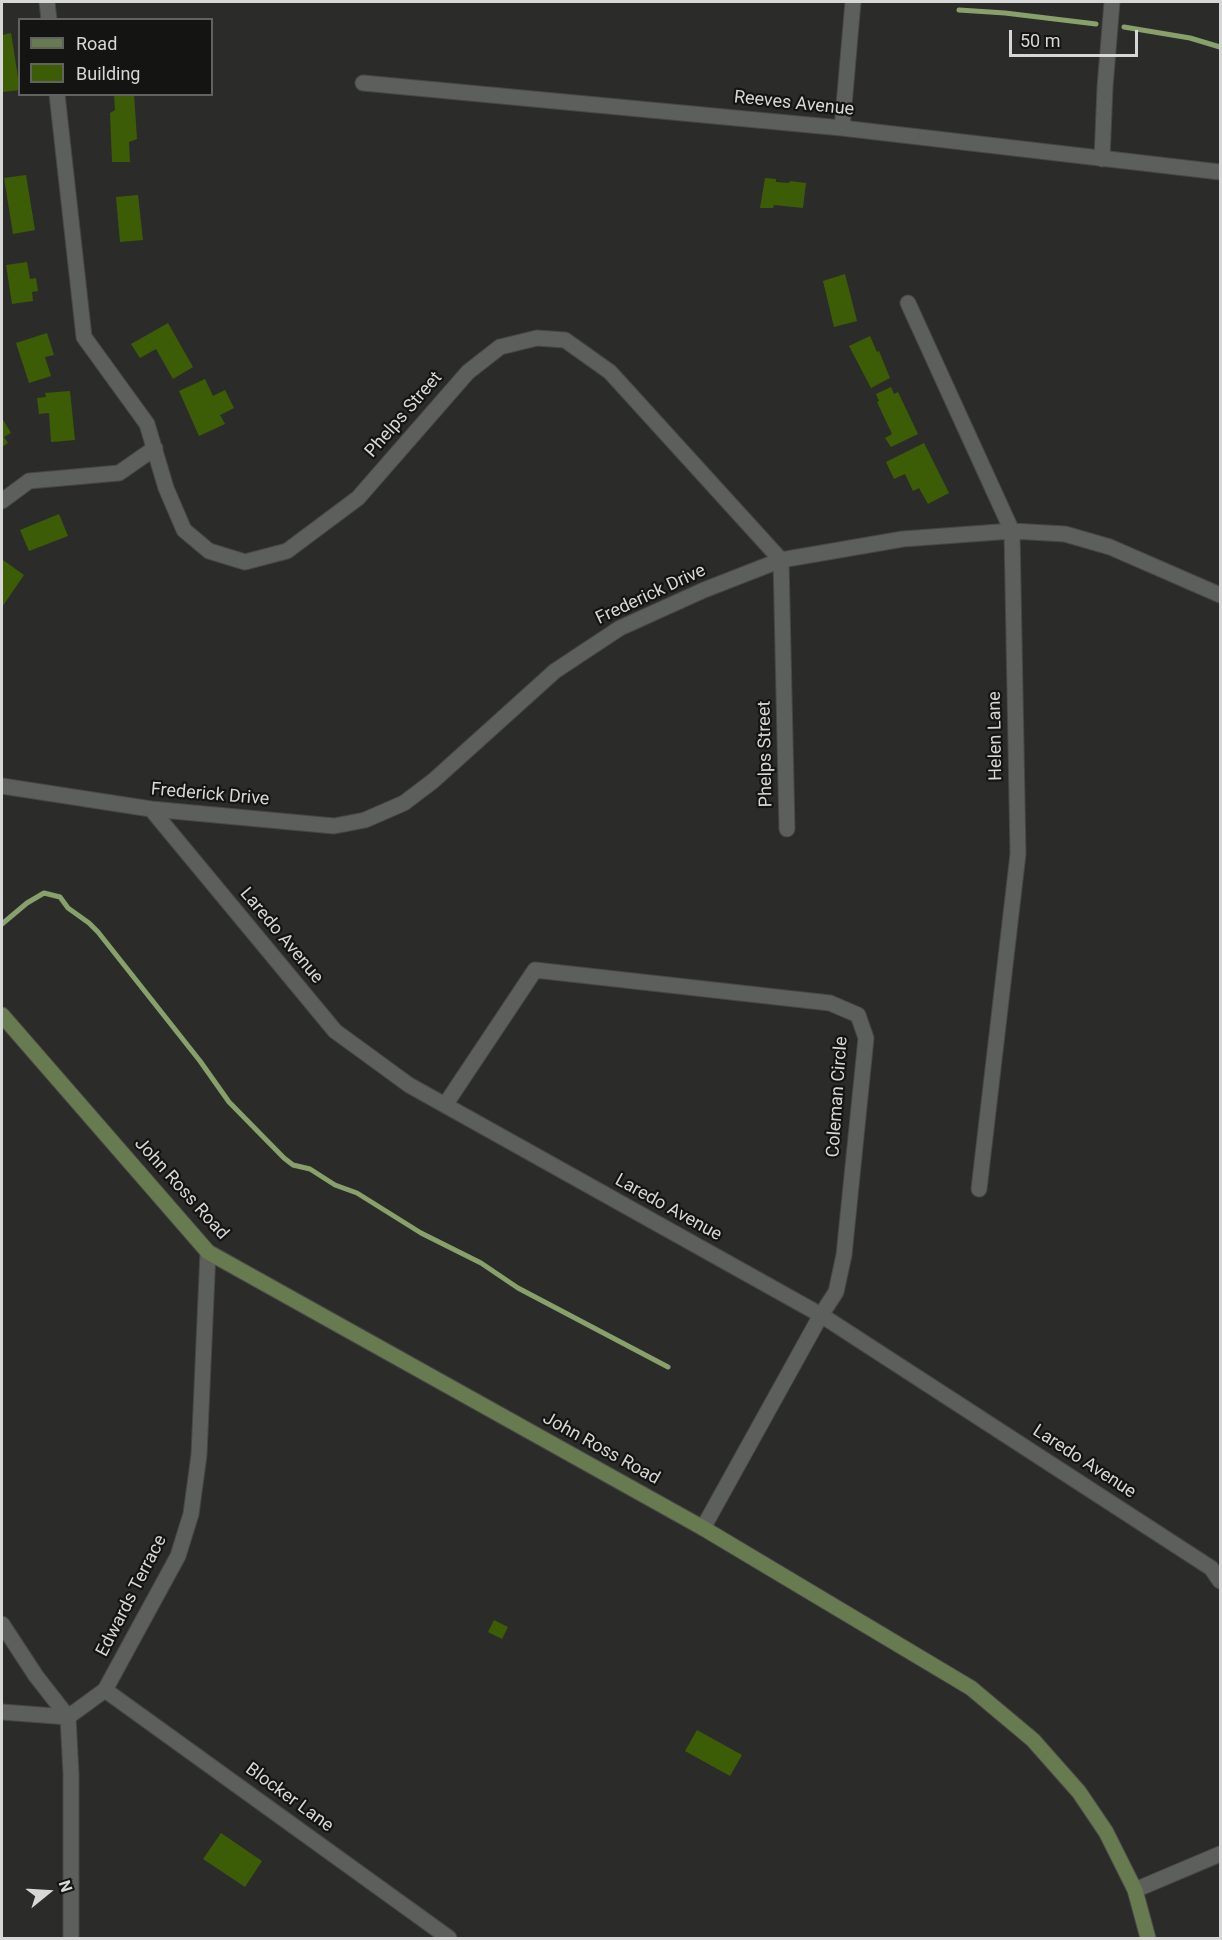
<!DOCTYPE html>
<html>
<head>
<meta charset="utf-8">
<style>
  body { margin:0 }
  #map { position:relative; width:1222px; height:1940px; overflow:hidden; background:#2b2c2a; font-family:Roboto,sans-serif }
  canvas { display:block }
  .frame { position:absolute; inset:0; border:3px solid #d6d7d6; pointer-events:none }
  .legend { position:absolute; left:18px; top:18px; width:195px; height:78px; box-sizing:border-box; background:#141413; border:2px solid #626261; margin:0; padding:8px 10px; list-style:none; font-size:18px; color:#d6d7d6 }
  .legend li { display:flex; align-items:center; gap:12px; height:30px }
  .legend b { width:30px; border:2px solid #626261 }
  .north { position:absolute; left:18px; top:1862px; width:60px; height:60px; -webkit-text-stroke:4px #141413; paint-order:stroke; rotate:72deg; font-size:16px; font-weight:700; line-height:24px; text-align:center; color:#d6d7d6 }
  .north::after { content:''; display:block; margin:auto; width:21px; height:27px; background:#d6d7d6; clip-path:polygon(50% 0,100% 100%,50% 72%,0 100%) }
  .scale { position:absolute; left:1009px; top:30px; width:129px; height:27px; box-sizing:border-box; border:3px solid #d6d7d6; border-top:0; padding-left:8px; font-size:18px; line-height:21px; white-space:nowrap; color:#d6d7d6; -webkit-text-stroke:4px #141413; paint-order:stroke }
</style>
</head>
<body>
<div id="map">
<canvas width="1222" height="1940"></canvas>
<div class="frame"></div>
<ul class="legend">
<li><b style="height:8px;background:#687a4f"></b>Road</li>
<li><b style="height:16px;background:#3c5d06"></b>Building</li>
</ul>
<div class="north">N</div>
<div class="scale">50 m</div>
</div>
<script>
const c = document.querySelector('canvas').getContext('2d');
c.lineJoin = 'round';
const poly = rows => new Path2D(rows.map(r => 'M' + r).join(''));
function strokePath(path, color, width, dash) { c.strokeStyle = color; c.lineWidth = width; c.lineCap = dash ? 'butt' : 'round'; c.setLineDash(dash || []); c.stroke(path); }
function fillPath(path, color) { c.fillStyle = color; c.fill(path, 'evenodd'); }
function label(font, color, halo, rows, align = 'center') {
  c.font = font + ' Roboto,sans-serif'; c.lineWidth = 4.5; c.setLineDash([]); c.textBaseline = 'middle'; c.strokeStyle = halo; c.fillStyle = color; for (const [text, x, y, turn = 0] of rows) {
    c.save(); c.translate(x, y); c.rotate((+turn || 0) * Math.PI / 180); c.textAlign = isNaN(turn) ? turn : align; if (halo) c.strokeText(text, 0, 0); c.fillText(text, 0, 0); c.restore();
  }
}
const stream = poly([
  [959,10,1005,13,1096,24],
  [1124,27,1190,38,1220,47],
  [2,924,27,903,44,893,60,897,68,908,89,923,98,932,200,1061,229,1102,284,1158,293,1165,310,1169,335,1185,357,1193,421,1233,481,1263,518,1288,668,1367]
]);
const building = poly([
  [11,33,20,90,2,92,2,35],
  [114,94,134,94,137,139,129,142,130,162,112,162,110,113,115,110],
  [26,175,35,230,13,234,4,178],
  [765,178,776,179,776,182,789,183,790,181,806,183,803,208,774,205,773,208,760,208],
  [138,195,143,240,120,242,116,197],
  [27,262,30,279,36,278,38,291,32,292,33,301,12,304,6,265],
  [845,274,857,321,834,327,823,281],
  [168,323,193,367,173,379,156,349,140,358,131,344],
  [47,333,54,355,45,357,51,376,29,383,16,343],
  [870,336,877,352,879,351,890,378,871,388,849,346],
  [205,379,213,396,225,390,234,408,220,415,225,424,199,436,179,391],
  [891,387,894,394,898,392,918,434,891,447,885,438,892,434,877,402,879,401,876,394],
  [70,391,75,440,51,442,49,413,39,414,37,398,46,397,45,393],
  [2,418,11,433,4,437,8,443,2,447],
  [924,443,949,493,928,504,919,488,913,491,905,474,894,479,886,462],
  [59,514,68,536,29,551,20,530],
  [3,560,24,575,2,607,2,563],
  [494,1620,508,1627,502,1639,488,1632],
  [697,1730,742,1755,730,1776,685,1751],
  [221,1833,262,1861,245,1887,203,1859]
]);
const street = poly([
  [47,2,49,20],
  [363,83,842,128,1220,172],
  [57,94,84,337,147,424,166,488,184,530,209,551,245,562,287,551,358,498,468,372,500,347,537,338,565,340,610,372,781,560,787,829],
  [842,128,853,2],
  [1102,159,1105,87,1112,2],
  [908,303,1012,531,1018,854,979,1189],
  [2,501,29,481,119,473,155,448],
  [2,786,151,809,334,826,365,820,404,803,433,781,555,671,620,628,704,590,781,560,903,539,1012,531,1065,534,1110,547,1220,595],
  [151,809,335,1031,409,1085,821,1315,1211,1568,1220,1581],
  [445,1105,535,970,830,1003,858,1015,866,1038,844,1255,836,1292,821,1315,703,1528],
  [2,1624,36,1676,68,1717],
  [105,1690,449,1938],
  [2,1712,68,1717],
  [1135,1890,1220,1854],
  [71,1938,71,1774,68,1717,105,1690,178,1556,191,1514,199,1455,208,1252]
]);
const secondary = poly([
  [2,1015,208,1252,703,1528,971,1688,1033,1740,1079,1792,1106,1832,1135,1890,1148,1938]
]);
const streetNames = [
  ["Reeves Avenue",794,104,6],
  ["Phelps Street",404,415,-49],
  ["Frederick Drive",651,595,-25],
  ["Helen Lane",996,736,-91],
  ["Phelps Street",766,754,-91],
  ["Frederick Drive",210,795,5],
  ["Laredo Avenue",281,936,50],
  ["Coleman Circle",838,1097,-86],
  ["John Ross Road",181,1189,48],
  ["Laredo Avenue",668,1208,29],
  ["John Ross Road",601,1449,29],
  ["Laredo Avenue",1084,1462,33],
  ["Edwards Terrace",132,1596,-63],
  ["Blocker Lane",289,1798,36]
];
strokePath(stream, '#88a16b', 5);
fillPath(building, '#3c5d06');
strokePath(street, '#464746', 17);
strokePath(secondary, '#464746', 17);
strokePath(street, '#5d5f5c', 15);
strokePath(secondary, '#687a4f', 15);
label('18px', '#d6d7d6', '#141413', streetNames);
</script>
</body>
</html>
